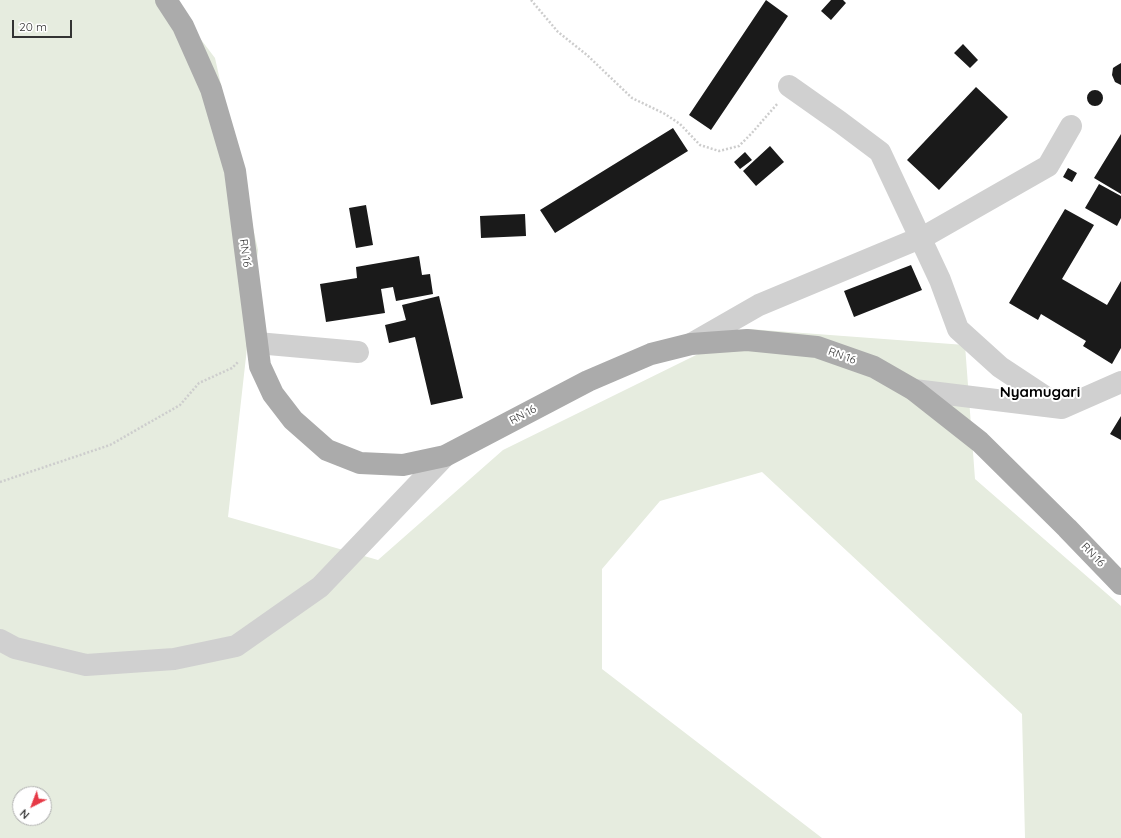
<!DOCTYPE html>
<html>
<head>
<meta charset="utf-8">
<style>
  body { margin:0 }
  #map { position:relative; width:1121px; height:838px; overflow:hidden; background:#fff; font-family:Quicksand,sans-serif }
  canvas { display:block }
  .north { position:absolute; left:12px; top:786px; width:40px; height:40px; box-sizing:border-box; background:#fff; border:1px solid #adadad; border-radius:50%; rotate:222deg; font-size:11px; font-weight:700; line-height:16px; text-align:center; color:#333 }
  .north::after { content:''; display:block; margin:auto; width:14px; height:18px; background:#e63946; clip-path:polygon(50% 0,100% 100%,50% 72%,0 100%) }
  .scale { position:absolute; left:12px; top:20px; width:60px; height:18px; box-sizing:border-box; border:2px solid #333; border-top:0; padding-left:5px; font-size:12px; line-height:14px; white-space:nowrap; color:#333; -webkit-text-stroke:3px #fff; paint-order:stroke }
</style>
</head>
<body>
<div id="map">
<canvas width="1121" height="838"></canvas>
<div class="north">N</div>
<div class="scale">20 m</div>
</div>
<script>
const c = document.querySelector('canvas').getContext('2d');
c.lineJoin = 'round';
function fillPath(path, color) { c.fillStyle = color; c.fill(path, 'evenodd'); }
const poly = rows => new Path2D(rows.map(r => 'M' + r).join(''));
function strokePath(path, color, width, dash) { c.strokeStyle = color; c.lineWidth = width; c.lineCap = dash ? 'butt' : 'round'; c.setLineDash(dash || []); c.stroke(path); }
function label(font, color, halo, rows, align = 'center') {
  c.font = font + ' Quicksand,sans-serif'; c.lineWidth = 4; c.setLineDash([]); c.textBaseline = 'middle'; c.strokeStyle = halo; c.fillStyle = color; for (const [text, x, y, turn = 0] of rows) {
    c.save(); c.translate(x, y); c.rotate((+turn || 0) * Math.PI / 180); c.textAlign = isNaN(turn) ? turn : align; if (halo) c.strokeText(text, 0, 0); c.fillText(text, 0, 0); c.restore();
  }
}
const green = poly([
  [0,0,171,0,215,58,258,250,228,517,378,560,503,450,749,329,965,345,975,479,1121,606,1121,838,1025,838,1022,714,762,472,660,501,602,569,602,669,822,838,0,838],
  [20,794,44,794,44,818,20,818]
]);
const building = poly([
  [766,0,788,16,711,130,689,115],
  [831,0,843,0,846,3,831,20,821,11],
  [963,44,978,60,970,68,954,53],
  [1121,63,1121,85,1115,82,1112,75,1113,68,1116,66],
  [976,87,1008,117,939,190,907,160],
  '1087 98a8 8 0 1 1 16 0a8 8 0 1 1-16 0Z',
  [673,128,688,151,555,233,540,210],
  [1121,134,1121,194,1094,178],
  [770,146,784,162,756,186,743,171],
  [745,152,752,160,740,169,734,162],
  [1068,168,1077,173,1072,182,1063,177],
  [1099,184,1121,196,1121,218,1117,226,1085,208],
  [366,205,373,245,356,248,349,208],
  [1065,209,1094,225,1062,279,1107,305,1121,281,1121,348,1112,364,1083,346,1086,341,1041,314,1038,320,1009,303],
  [525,214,526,236,481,238,480,216],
  [419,256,422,275,430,274,433,294,396,301,393,287,381,289,385,313,326,322,320,284,357,278,356,267],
  [911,265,922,290,854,317,844,291],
  [439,296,463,398,431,405,415,337,389,343,385,325,406,320,402,305],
  [1121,416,1121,440,1110,434]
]);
const path = poly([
  [531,0,558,32,587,55,632,98,665,114,680,124,700,145,719,151,739,146,751,134,778,103],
  [0,482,110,445,180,405,199,383,232,368,239,361]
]);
const minor = poly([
  [789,86,840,122,880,152,940,280,958,329,1000,367,1062,408],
  [257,343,358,352],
  [691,344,759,305,927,235,1048,166,1071,126],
  [914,390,1062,408,1121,382],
  [0,640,15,648,86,665,174,659,236,646,320,587,445,456]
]);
const major = poly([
  [166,0,183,26,211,89,235,171,260,366,273,394,293,420,327,450,360,463,403,465,445,456,588,381,651,354,691,344,747,340,817,347,874,367,914,390,980,442,1067,528,1121,584]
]);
const streetNames = [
  ["RN 16",245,253,82],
  ["RN 16",842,356,20],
  ["RN 16",523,415,-28],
  ["RN 16",1093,555,46]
];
const districtNames = [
  ["Nyamugari",1040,392]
];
fillPath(green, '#e6ecdf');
fillPath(building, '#1a1a1a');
strokePath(path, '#cdcdcd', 2.5, [2, 2]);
strokePath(minor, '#d0d0d0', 22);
strokePath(major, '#ababab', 22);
label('11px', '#333', '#fff', streetNames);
label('bold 15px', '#000', '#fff', districtNames);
</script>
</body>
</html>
